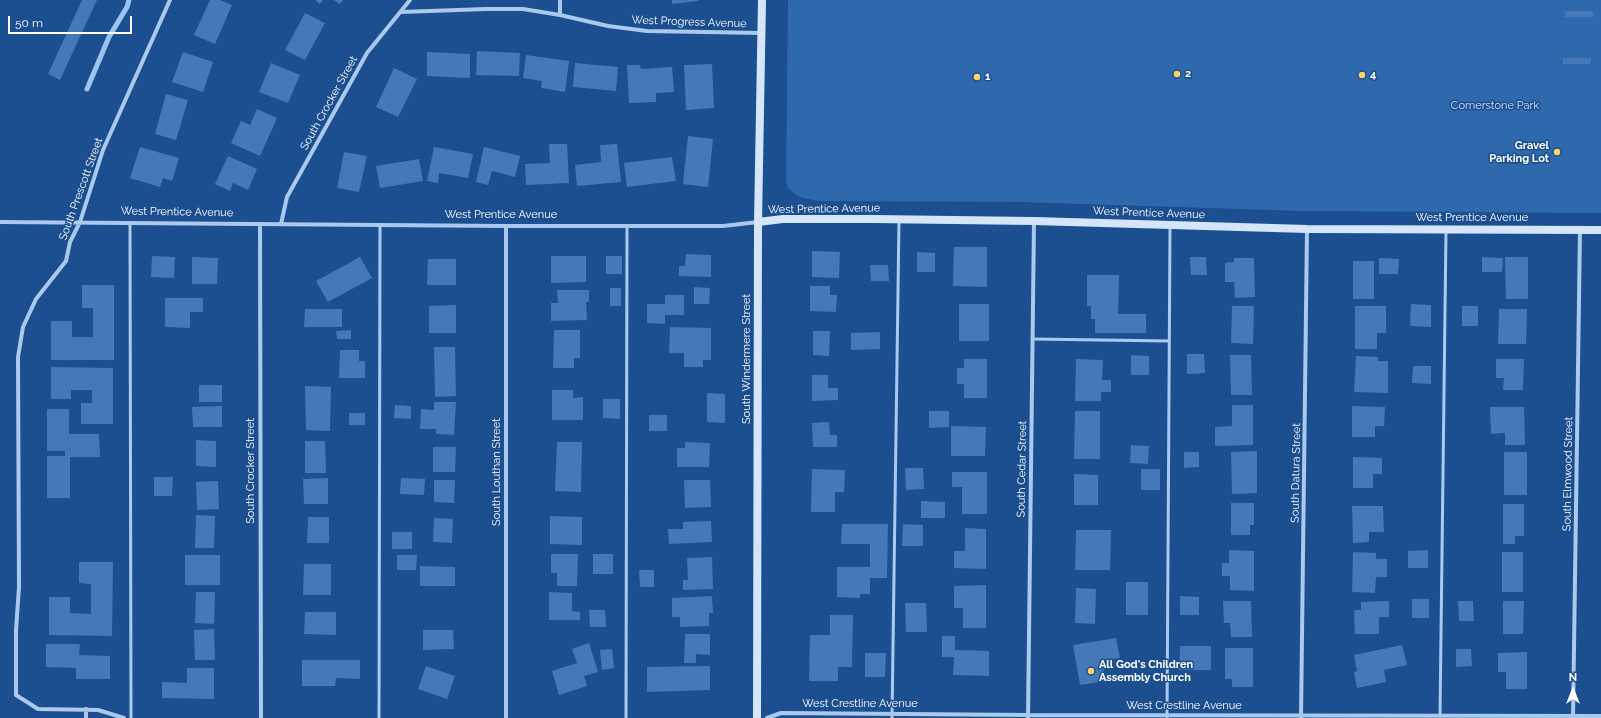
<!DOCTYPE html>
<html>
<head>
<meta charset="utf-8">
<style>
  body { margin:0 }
  #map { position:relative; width:1601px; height:718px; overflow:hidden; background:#1b4f8f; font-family:Raleway,sans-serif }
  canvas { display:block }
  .north { position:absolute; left:1553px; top:670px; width:40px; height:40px; -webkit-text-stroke:3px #1b4f8f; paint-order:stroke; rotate:0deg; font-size:11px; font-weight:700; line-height:16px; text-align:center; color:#fff }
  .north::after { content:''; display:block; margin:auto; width:14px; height:18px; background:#fff; clip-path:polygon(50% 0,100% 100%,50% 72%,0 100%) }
  .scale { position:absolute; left:8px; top:16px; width:124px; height:18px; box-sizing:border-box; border:2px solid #fff; border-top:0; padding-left:5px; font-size:12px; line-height:14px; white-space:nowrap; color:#fff; -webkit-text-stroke:3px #1b4f8f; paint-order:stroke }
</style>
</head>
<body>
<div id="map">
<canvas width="1601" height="718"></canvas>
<div class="north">N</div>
<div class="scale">50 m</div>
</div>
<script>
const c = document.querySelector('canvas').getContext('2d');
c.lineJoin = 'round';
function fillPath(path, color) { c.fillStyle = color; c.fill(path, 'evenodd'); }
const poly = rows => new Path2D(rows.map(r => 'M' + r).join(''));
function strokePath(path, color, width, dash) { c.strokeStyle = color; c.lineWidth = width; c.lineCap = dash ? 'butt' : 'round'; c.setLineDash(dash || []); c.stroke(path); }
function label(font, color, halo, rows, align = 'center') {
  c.font = font + ' Raleway,sans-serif'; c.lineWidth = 3; c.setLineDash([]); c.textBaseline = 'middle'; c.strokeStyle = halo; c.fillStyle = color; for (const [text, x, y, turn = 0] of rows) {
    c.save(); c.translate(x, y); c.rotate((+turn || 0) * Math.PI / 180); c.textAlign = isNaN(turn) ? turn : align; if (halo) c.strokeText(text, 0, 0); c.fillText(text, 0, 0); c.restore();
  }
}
const green = poly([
  [788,0,1601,0,1601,213,1301,211,1021,202,818,201,799,197,788,188,786,181]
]);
const stream = poly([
  [87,89,109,37,127,7,129,0]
]);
const building = poly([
  [82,0,97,0,60,80,48,74],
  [210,0,220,0,232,5,215,44,194,35],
  [315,0,323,0,320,4],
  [334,0,343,0,340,4],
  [672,0,698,0,698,1,672,4],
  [1565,11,1593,11,1593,17,1565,17],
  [305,13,325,23,305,60,285,50],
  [477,51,520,53,519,76,476,75],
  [183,52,213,62,203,92,172,82],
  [427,52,470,54,470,78,427,76],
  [526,55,569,61,565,92,541,88,542,81,523,78],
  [1563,58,1591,58,1591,64,1563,64],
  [271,63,300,75,288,103,259,92],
  [575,63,618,67,616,91,573,87],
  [712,64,714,108,686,110,684,65],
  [627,65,640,65,641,69,672,67,674,92,656,93,656,102,629,103],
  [394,68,417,79,398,117,376,107],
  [166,94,188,100,176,140,155,134],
  [257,109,277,118,260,156,231,143,241,121,250,125],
  [688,136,713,139,708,187,683,184],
  [549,144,567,144,569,183,526,185,525,164,550,163],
  [617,144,621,182,577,186,575,165,601,162,600,145],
  [140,147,179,158,172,181,163,178,160,187,130,178],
  [434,147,473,154,468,178,439,173,438,183,427,181],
  [484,147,520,156,515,177,492,171,488,185,476,182],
  [344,152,367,156,359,192,337,188],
  [228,156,257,169,248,190,233,183,230,191,215,184],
  [672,157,676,181,627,187,624,163],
  [419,159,423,181,380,188,376,166],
  [954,247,987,247,987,287,953,286],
  [812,251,840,252,839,278,812,277],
  [917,252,935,253,935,272,917,272],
  [686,254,711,255,711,277,679,276,679,266,685,266],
  [152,256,175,257,174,278,151,277],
  [551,256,586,256,586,282,551,283],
  [606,256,622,256,622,274,606,274],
  [192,257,218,258,217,284,192,284],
  [360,257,372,278,328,302,316,281],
  [1190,257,1206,257,1207,275,1191,275],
  [1482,257,1503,258,1502,272,1482,272],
  [1505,257,1528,257,1528,299,1506,299],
  [1234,258,1254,258,1255,297,1235,298,1234,282,1225,282,1225,263,1234,262],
  [1379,258,1399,259,1398,274,1379,274],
  [428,259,456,259,456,285,427,285],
  [1353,261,1374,261,1374,299,1353,299],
  [870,265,888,265,889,281,871,281],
  [1087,275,1119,275,1118,314,1146,314,1146,333,1095,333,1095,319,1091,319,1091,306,1087,306],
  [82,285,114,285,114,360,51,360,51,321,72,321,72,337,93,337,93,308,82,308],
  [810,286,830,286,830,295,837,295,836,312,810,311],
  [694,287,710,288,709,304,694,304],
  [610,288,621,288,621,306,610,306],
  [557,290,589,290,589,302,586,302,587,320,551,321,551,303,558,303],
  [665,295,684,295,684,315,665,315,665,324,647,323,647,304,665,304],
  [165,298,203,298,203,312,190,312,190,328,165,327],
  [959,304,989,304,989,341,959,341],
  [1411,304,1431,305,1431,327,1410,326],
  [456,305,456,333,429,333,429,306],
  [1232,306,1254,306,1253,344,1231,343],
  [1355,306,1386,306,1386,333,1377,333,1377,349,1355,349],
  [1462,306,1478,306,1478,326,1462,326],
  [305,309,342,309,342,327,304,327],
  [1499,309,1527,309,1526,344,1498,344],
  [670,327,711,328,711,360,703,360,703,367,684,367,684,353,669,353],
  [351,330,351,339,337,339,336,331],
  [554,330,580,330,580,358,574,358,574,368,553,368],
  [813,331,830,331,829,356,813,355],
  [880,332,880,349,851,350,851,333],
  [434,347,455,347,456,396,435,397],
  [340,350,359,350,359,361,365,361,365,378,339,378],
  [1187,354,1204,354,1205,373,1187,374],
  [1131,355,1149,356,1149,375,1131,375],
  [1230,355,1251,355,1252,395,1231,395],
  [1356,356,1378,357,1378,361,1388,361,1388,393,1354,392],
  [964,359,987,359,987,398,964,398,964,384,957,384,957,368,964,368],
  [1076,359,1103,360,1102,380,1111,380,1111,392,1101,392,1101,401,1075,401],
  [1496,359,1524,359,1523,390,1503,390,1504,378,1496,378],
  [1413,366,1431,366,1431,384,1412,383],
  [51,367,113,368,113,424,81,424,81,403,92,403,92,390,71,390,71,399,51,399],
  [812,375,828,375,828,388,838,388,838,400,812,401],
  [199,385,222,385,222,402,199,402],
  [305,386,331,387,330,431,306,430],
  [552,390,573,390,573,398,583,397,583,420,552,420],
  [707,393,725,394,725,423,707,422],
  [603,399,620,399,620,419,603,418],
  [434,402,456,402,454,435,436,434,436,429,420,429,421,409,434,410],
  [395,405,411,406,411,419,394,418],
  [1232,405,1253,405,1253,445,1215,446,1215,427,1232,426],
  [222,406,222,427,193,427,192,407],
  [1352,406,1385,407,1384,426,1375,426,1375,437,1352,437],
  [1490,407,1524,407,1525,445,1505,445,1505,433,1491,434],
  [47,409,69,409,69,434,99,434,100,457,70,457,70,498,47,498,47,456,65,456,65,451,47,451],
  [929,411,949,411,949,427,929,428],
  [1075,411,1100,411,1100,459,1074,459],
  [349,413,365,413,365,425,349,425],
  [649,415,667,415,667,431,649,431],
  [829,422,830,435,837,435,837,447,813,447,812,423],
  [951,426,986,427,985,456,951,456],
  [196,440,216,441,216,467,196,466],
  [305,441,325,441,326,473,305,473],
  [557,442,582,442,581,492,555,491],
  [685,442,710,443,709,467,677,467,677,448,685,448],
  [1131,445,1149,446,1148,464,1130,463],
  [433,447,456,447,455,472,433,472],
  [1257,451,1257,493,1232,494,1231,452],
  [1184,452,1199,452,1199,467,1184,468],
  [1504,452,1527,452,1527,495,1504,495],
  [1353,457,1382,458,1382,474,1373,474,1373,488,1353,488],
  [905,468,923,468,924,489,906,490],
  [812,469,845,470,844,492,835,492,835,512,811,512],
  [1141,469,1160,469,1160,490,1141,490],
  [952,472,987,472,987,514,962,514,962,487,952,487],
  [1074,474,1098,475,1098,505,1074,505],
  [154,477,173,477,172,496,154,496],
  [328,478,328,504,304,504,303,479],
  [401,478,425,479,424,495,400,494],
  [434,480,455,480,454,503,434,502],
  [684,480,710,480,711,507,685,508],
  [218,481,219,509,197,510,196,482],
  [921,501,945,502,945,518,921,518],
  [1231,503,1254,503,1254,525,1250,525,1250,535,1231,535],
  [1503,504,1524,504,1524,536,1515,536,1515,544,1503,544],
  [1352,506,1383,506,1384,532,1369,532,1369,542,1353,543],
  [196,515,215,516,214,548,195,548],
  [550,516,582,517,582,545,550,544],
  [308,517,329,517,329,543,307,543],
  [434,518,453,519,452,543,433,542],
  [711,521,712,542,669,544,668,529,683,529,683,522],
  [842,524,888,524,887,578,870,578,870,594,860,594,860,598,837,597,837,567,870,567,870,544,841,544],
  [903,524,923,525,923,546,902,546],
  [965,528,986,529,986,569,954,568,954,551,965,551],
  [1076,530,1111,530,1110,570,1075,570],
  [392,532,412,532,412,549,392,549],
  [1229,550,1254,551,1254,591,1230,590,1230,576,1222,576,1222,563,1229,563],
  [1428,550,1428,568,1408,568,1408,551],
  [1353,552,1376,553,1376,559,1387,559,1387,577,1376,577,1375,593,1352,592],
  [1502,552,1523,552,1523,592,1502,592],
  [551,554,578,554,577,586,557,586,557,573,551,573],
  [593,554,613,554,613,574,593,574],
  [185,555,220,555,220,585,185,585],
  [397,555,417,555,416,570,397,570],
  [712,557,713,589,683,590,683,580,688,580,687,558],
  [79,562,113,562,112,636,49,635,49,597,70,597,70,613,91,614,91,584,79,583],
  [304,564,331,564,331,595,303,595],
  [420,566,455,567,455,586,420,586],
  [639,570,654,570,654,587,640,587],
  [1126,582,1148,582,1148,615,1126,615],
  [986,585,986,628,963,628,963,608,954,608,954,586],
  [1076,588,1096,589,1095,624,1075,623],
  [196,592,215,592,214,624,195,623],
  [549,592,572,593,572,611,580,612,580,620,549,620],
  [712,596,713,613,709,613,709,626,680,627,680,617,672,617,672,598],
  [1180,596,1199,597,1199,615,1180,615],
  [1412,599,1429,599,1429,618,1412,618],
  [1223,601,1251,601,1252,637,1231,637,1230,623,1224,623],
  [1389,601,1389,617,1379,617,1379,634,1355,634,1354,610,1361,610,1361,602],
  [1458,601,1473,601,1474,621,1459,621],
  [1503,601,1524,601,1523,634,1503,634],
  [905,603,926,603,927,632,906,632],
  [589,610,605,610,606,627,590,627],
  [305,612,336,612,336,635,304,634],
  [830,615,853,615,852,667,838,667,838,681,809,681,810,635,830,635],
  [214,629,215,660,195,660,194,630],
  [423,630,453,630,454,649,423,650],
  [685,634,710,634,710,655,696,654,696,663,684,663],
  [942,636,955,636,955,650,989,651,989,676,953,675,954,657,942,657],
  [1116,638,1120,658,1102,661,1106,681,1080,685,1073,645],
  [589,643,598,672,584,676,587,686,559,695,552,671,577,663,572,649],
  [46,644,80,644,79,655,110,656,110,679,76,679,76,668,46,667],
  [1402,645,1407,665,1384,670,1386,682,1357,688,1354,672,1357,671,1354,655],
  [1180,646,1211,646,1211,670,1179,670],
  [1225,648,1253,648,1253,687,1232,687,1232,679,1225,679],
  [612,649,614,668,602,670,600,650],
  [1456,649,1471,649,1472,666,1456,667],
  [1527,652,1527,689,1506,689,1506,672,1498,672,1498,653],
  [865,653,886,653,885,677,865,677],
  [302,660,360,660,360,679,336,678,335,686,302,686],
  [426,666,455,676,447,699,418,689],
  [710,666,710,690,647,692,647,667],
  [187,668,214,668,214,699,162,698,162,682,187,683]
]);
const lane = poly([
  [130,223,131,718],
  [1033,339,1169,341],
  [1440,715,1446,231],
  [379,718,380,225],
  [626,718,627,226],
  [892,718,899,220],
  [1167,718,1170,226]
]);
const street = poly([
  [401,12,486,9,523,9,560,15,608,26,647,31,762,33],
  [560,15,560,0],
  [0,222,506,226,723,226,758,222],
  [260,224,261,718],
  [281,224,287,197,367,53,410,0],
  [506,226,506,718],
  [86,709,86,718],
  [1573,717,1580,230],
  [124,718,98,710,38,709,16,695,16,630,19,587,18,357,23,327,36,299,66,261,70,242,80,222,103,150,170,0],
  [767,718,781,713,1028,715,1601,716],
  [1028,718,1034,221],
  [1301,718,1307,229]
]);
const secondary = poly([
  [758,222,783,219,873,219,1034,221,1307,229,1601,230],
  [757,718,758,222,762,0]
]);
const markers = [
  [1177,74,4,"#ffd166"],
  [1362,75,4,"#ffd166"],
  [977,77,4,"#ffd166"],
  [1557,152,4,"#ffd166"],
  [1091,671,4,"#ffd166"]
];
const streetNames = [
  ["West Progress Avenue",689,22,2],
  ["South Crocker Street",329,103,-61],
  ["South Prescott Street",81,189,-70],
  ["West Prentice Avenue",824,209,-1],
  ["West Prentice Avenue",177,212,1],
  ["West Prentice Avenue",1149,213,2],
  ["West Prentice Avenue",501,215],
  ["West Prentice Avenue",1472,218],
  ["South Windermere Street",747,359,-90],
  ["South Cedar Street",1022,469,-89],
  ["South Crocker Street",251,471,-90],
  ["South Louthan Street",497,472,-90],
  ["South Datura Street",1296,473,-89],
  ["South Elmwood Street",1568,474,-89],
  ["West Crestline Avenue",860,704],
  ["West Crestline Avenue",1184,706]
];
const poiNames = [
  ["2",1185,74],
  ["4",1370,75],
  ["1",985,77],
  ["Gravel",1549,146,"right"],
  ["Parking Lot",1549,159,"right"],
  ["All God's Children",1099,665],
  ["Assembly Church",1099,678]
];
const parkNames = [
  ["Cornerstone Park",1495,106]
];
fillPath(green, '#2e69ad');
strokePath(stream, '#9cc4f0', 5);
fillPath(building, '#4478b7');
strokePath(lane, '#a9c9ee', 3);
strokePath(street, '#a9c9ee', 4);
strokePath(secondary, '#d6e6fa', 8);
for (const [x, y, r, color] of markers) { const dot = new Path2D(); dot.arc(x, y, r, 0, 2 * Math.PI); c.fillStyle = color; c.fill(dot); strokePath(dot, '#1b4f8f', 1.5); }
label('11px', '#fff', '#1b4f8f', streetNames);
label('bold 11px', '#fff', '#1b4f8f', poiNames, 'left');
label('11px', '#cfe3fa', '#1b4f8f', parkNames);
</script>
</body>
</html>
